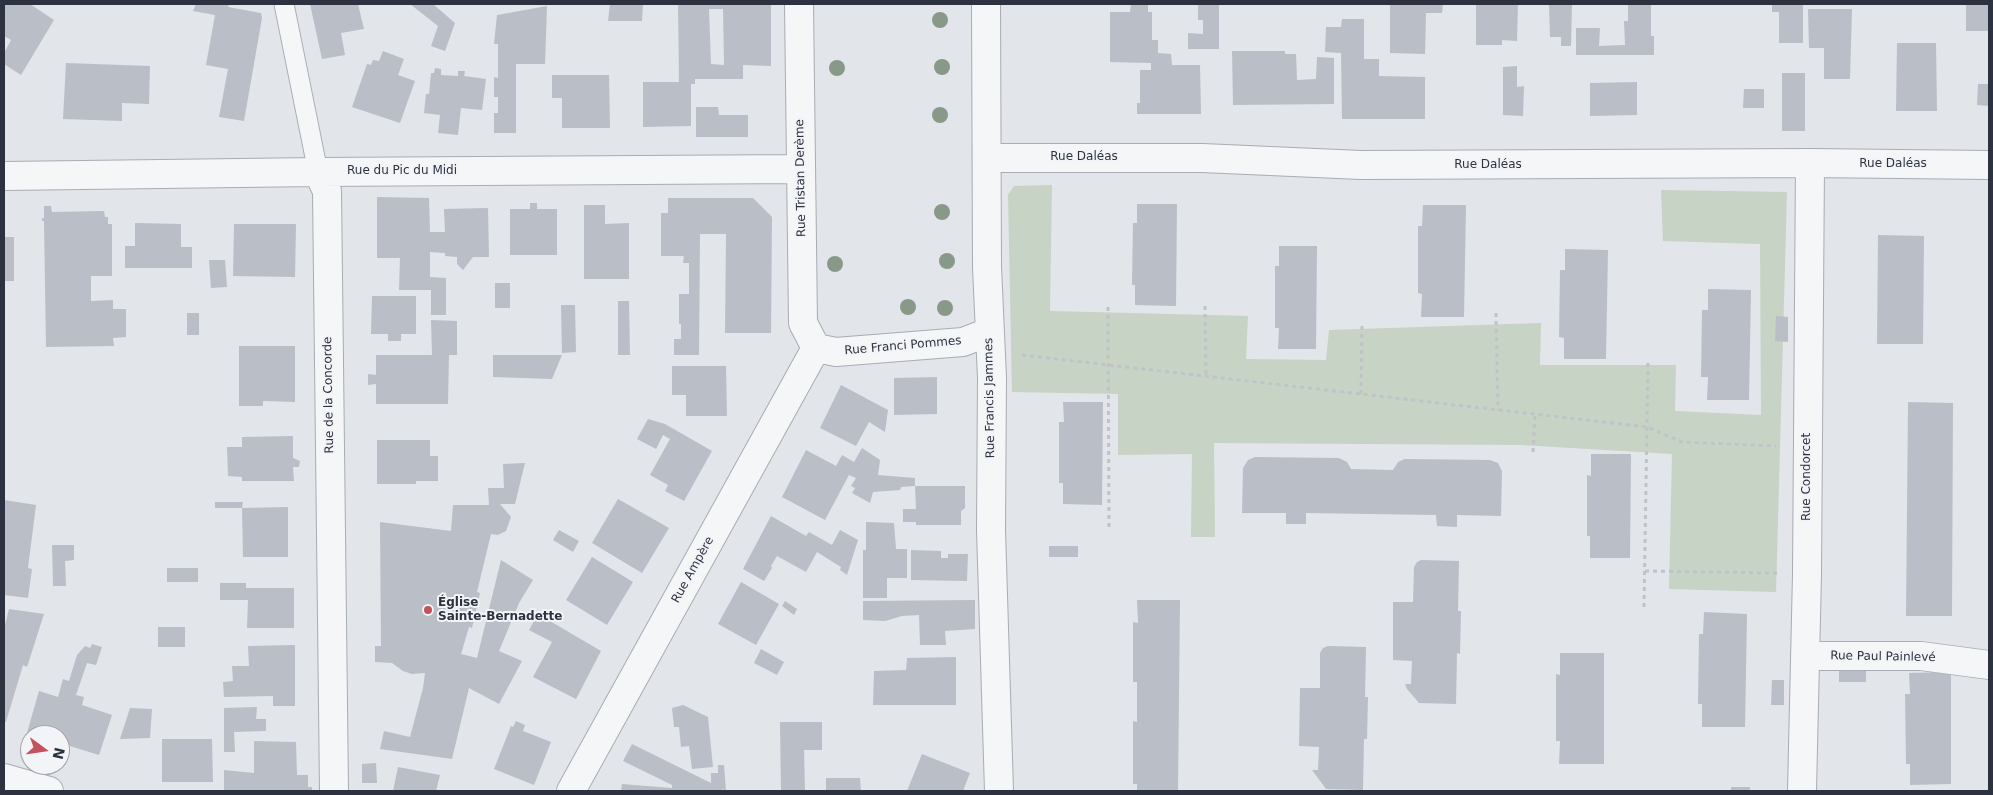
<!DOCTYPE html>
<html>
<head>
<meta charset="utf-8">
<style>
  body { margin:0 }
  #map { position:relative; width:1993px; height:795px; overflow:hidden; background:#e2e5ea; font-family:"DejaVu Sans",sans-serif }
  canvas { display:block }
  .frame { position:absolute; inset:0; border:5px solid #2c3240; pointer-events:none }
  .north { position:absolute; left:20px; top:725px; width:50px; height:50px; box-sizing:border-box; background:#f2f4f7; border:1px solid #a3a6ae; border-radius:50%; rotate:104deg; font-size:14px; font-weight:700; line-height:20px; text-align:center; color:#2c3240 }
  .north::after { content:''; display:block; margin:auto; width:18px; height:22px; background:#c4525d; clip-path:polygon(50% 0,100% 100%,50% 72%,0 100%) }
</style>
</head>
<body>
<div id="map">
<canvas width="1993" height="795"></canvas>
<div class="frame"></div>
<div class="north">N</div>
</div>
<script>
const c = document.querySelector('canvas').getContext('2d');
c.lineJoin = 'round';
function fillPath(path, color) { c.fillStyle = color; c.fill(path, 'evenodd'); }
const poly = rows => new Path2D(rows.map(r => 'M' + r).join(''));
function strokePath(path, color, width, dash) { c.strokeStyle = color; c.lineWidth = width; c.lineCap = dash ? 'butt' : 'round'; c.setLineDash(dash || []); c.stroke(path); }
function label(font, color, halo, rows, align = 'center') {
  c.font = font + ' "DejaVu Sans",sans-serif'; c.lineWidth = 4; c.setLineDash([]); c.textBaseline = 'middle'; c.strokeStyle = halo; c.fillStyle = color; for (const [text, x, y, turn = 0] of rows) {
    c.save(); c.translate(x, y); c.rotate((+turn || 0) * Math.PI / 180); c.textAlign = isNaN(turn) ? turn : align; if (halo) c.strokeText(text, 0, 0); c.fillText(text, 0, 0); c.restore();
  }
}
const green = poly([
  [1052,185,1050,311,1248,316,1246,359,1326,360,1329,330,1541,323,1540,365,1676,365,1675,411,1761,415,1760,244,1663,241,1661,190,1787,192,1776,592,1669,589,1672,454,1521,445,1214,443,1215,537,1191,537,1192,454,1118,455,1118,394,1012,392,1008,195,1014,186]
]);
const building = poly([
  [4,4,30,4,54,20,21,75,4,64,4,53,11,40,4,36],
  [196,4,229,4,228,7,261,13,262,18,244,121,219,117,228,69,206,65,215,15,193,11],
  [310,4,358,4,364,29,341,33,345,55,322,59],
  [410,4,433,4,455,23,445,51,431,46,438,26],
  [610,4,643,4,642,21,608,21],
  [678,4,771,4,771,66,743,65,743,79,695,79,695,84,691,84,691,126,643,127,643,82,679,82],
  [709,9,723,9,724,65,711,64],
  [1131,4,1148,4,1148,12,1152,12,1152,40,1158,40,1158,53,1171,54,1172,65,1200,65,1201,114,1137,114,1137,103,1140,103,1140,70,1151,70,1151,63,1110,62,1110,12,1130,12],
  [1198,4,1219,4,1219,49,1188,49,1188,33,1203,34,1203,20,1198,20],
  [1390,4,1443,4,1442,13,1426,13,1425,54,1390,53],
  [1476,4,1518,4,1517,41,1502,40,1502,45,1476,45],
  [1549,4,1572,4,1571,46,1561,46,1561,37,1550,37],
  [1628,4,1651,4,1651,36,1654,36,1654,55,1576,55,1576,28,1600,28,1599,46,1625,45,1624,21,1628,21],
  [1772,4,1803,4,1803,43,1779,43,1779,12,1772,12],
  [1966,4,1989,4,1989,31,1966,31],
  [547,6,545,64,516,64,516,133,494,133,494,113,498,113,498,97,494,97,494,77,498,78,498,44,494,44,497,15],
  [1808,9,1852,9,1850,79,1824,79,1824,48,1809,48],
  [1342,19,1364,19,1364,59,1379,59,1379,76,1425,77,1425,119,1342,119,1341,53,1325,52,1326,27,1341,27],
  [1897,43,1936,43,1937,111,1896,111],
  [383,51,404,59,398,75,415,81,400,123,352,107,367,64,371,65,373,60,379,61],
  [1232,51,1285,51,1285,54,1296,54,1297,80,1316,79,1317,57,1334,58,1334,104,1233,105],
  [66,63,150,66,149,104,122,103,122,121,63,119],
  [1517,66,1517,87,1524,86,1523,116,1503,115,1503,67],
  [435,68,441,69,441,75,458,76,458,71,465,71,464,76,486,79,482,110,461,108,458,135,438,133,440,115,424,113,426,94,429,94,431,73,434,73],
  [1782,73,1805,73,1805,131,1782,131],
  [552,75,609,75,610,128,562,128,562,98,552,98],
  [1637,82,1637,115,1590,116,1590,83],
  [1978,84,1989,84,1989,106,1977,105],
  [1744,89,1764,89,1764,108,1743,108],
  [696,107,718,107,719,115,748,115,748,137,696,137],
  [377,197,429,198,430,232,445,232,444,209,488,208,489,257,473,257,463,270,457,264,457,257,445,256,445,253,430,252,430,277,446,278,446,315,431,315,431,290,399,290,400,258,377,258],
  [668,198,753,198,772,217,771,333,725,333,726,234,700,234,699,355,674,355,674,339,681,339,681,324,679,324,679,294,689,294,689,263,683,263,684,256,661,256,661,213,668,213],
  [530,203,537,203,537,209,557,209,557,255,510,255,510,209,530,209],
  [1137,204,1177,204,1176,306,1135,305,1135,285,1132,285,1133,223,1137,223],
  [584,205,605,205,605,224,629,223,629,279,584,279],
  [1423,205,1466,205,1464,317,1421,317,1422,294,1418,293,1418,226,1422,226],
  [44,206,51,206,52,212,104,211,105,217,108,217,108,224,112,224,112,276,91,276,91,301,113,300,113,309,126,309,126,337,113,338,114,346,46,347,44,221,42,221,42,218,44,218],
  [135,223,181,224,181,247,192,247,192,268,125,268,125,246,135,246],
  [234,224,296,224,295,277,233,276],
  [1878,235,1924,236,1923,344,1877,344],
  [4,237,14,237,14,281,4,281],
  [1279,246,1317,246,1316,349,1278,349,1279,328,1275,328,1275,266,1279,266],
  [1565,249,1608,250,1606,359,1564,359,1564,338,1559,337,1560,270,1565,270],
  [209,260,225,260,227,287,211,288],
  [495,283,510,283,510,308,495,308],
  [1708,289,1751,290,1749,400,1707,400,1708,377,1701,377,1702,310,1708,310],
  [372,296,416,296,416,334,401,334,401,341,388,341,388,334,371,334],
  [618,301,629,301,630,355,618,355],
  [561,305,575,305,576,352,562,353],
  [187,313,199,313,199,335,187,335],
  [1776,316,1788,317,1788,342,1775,341],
  [431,320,457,321,457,355,449,355,448,404,376,404,376,384,368,385,368,374,376,375,376,355,432,355],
  [239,346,295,346,295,402,263,401,263,406,239,406],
  [493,355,562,355,552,379,493,377],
  [672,366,726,366,727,416,686,416,686,395,672,395],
  [937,377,937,414,894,415,894,378],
  [841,385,888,410,885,432,869,422,856,446,820,428],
  [1063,402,1103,402,1102,505,1063,504,1063,483,1059,483,1059,422,1064,422],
  [1908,402,1953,403,1952,616,1906,616],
  [648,419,665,424,712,451,684,501,665,491,668,485,650,475,670,439,663,435,656,449,637,439],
  [293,436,293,458,300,461,299,467,293,467,294,481,242,481,242,477,228,476,227,447,242,447,242,437],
  [377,440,430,440,430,456,438,456,438,481,416,481,416,484,377,484],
  [862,448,880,460,878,475,915,478,915,486,901,487,900,490,873,492,870,503,852,493,855,488,851,486,856,478,849,475,825,520,782,497,806,450,836,466,842,455,854,462],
  [1591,454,1631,454,1630,558,1590,558,1590,536,1587,536,1587,475,1591,476],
  [1255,457,1339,458,1347,462,1351,469,1393,470,1398,462,1405,459,1490,460,1498,463,1502,471,1501,516,1457,515,1457,527,1437,526,1436,515,1306,513,1306,524,1286,524,1286,513,1242,513,1243,468,1248,460],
  [525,463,515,504,500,504,511,517,506,531,498,535,491,534,477,592,480,593,472,628,469,627,461,654,477,658,501,560,533,580,519,603,499,651,522,661,499,704,469,688,452,759,380,749,384,731,410,737,423,688,425,673,412,674,403,671,392,663,375,662,375,646,381,646,380,522,451,531,453,505,489,505,488,488,504,488,503,464],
  [915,486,965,486,965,508,961,511,961,525,916,525,916,522,903,522,903,509,916,509],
  [618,499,669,528,642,573,592,543],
  [4,500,36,505,28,568,32,569,28,598,4,595],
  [215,502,243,502,242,508,288,507,288,557,243,557,242,508,215,508],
  [771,516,806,536,809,532,832,545,840,530,858,540,847,575,840,570,841,567,817,552,806,572,777,556,771,566,772,568,764,581,743,569],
  [866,522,894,523,896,549,907,549,907,578,887,578,887,598,863,598,863,550,866,550],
  [559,530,579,541,573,552,553,540],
  [52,545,74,545,74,560,65,561,66,586,53,586],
  [1049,546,1078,546,1078,557,1049,557],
  [911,550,941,551,941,558,948,558,948,554,968,554,967,581,911,580],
  [592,557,633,582,607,625,566,600],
  [1421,560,1459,561,1458,611,1461,611,1460,654,1457,653,1456,704,1419,703,1407,689,1405,684,1411,684,1412,661,1393,660,1393,602,1413,602,1414,567,1417,562],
  [167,568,198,568,198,582,167,582],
  [741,582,779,604,756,645,718,624],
  [220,583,246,583,246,588,294,588,294,628,247,628,248,600,220,600],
  [975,600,975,629,945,631,946,645,920,645,919,615,902,616,885,621,863,620,863,601],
  [1137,600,1180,600,1178,791,1137,791,1137,784,1133,784,1133,721,1137,722,1137,682,1133,682,1133,622,1138,623],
  [785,601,797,609,794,615,782,606],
  [9,609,44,614,27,667,23,665,6,722,4,722,4,629],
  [1704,612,1747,614,1745,727,1702,727,1702,704,1698,704,1699,634,1703,634],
  [538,614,601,651,576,699,533,677,552,642,529,630],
  [158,627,185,627,185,647,158,647],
  [92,644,102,647,96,665,87,663,76,695,84,697,82,705,112,715,99,755,60,743,60,735,34,735,27,733,39,691,58,697,63,679,69,681,77,655,85,646,90,648],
  [295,645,295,706,273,706,273,696,224,697,223,682,233,681,232,666,249,666,248,646],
  [1328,646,1366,647,1365,697,1368,697,1367,739,1364,739,1363,790,1326,789,1312,770,1318,770,1319,747,1299,746,1300,688,1320,688,1320,653,1323,648],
  [761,649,784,662,777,675,754,663],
  [1560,653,1604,653,1604,764,1559,764,1560,741,1556,741,1556,674,1560,675],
  [956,657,956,705,873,705,874,671,906,670,907,658],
  [1839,669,1866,669,1866,682,1839,682],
  [1951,672,1951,784,1910,785,1910,764,1906,764,1905,694,1910,694,1909,673],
  [1772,680,1784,680,1784,705,1771,705],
  [683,705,708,717,713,767,692,769,689,746,681,747,679,727,674,727,672,708],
  [257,707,256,719,266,719,266,731,234,732,235,752,224,752,224,708],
  [130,708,152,709,150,738,120,739],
  [516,721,525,725,523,731,551,742,534,785,494,769,511,726,513,727],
  [780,722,822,722,822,750,804,750,805,791,781,791],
  [162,739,212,739,213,782,162,782],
  [254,741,296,742,297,775,308,775,308,787,312,787,312,791,224,791,224,770,254,773],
  [632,744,711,783,711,773,718,773,718,765,724,765,726,791,722,789,722,791,692,791,692,790,684,790,684,791,621,791,622,784,672,788,672,785,623,761],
  [922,754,970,773,963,791,907,791],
  [376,763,377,783,362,783,362,764],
  [398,767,440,775,436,791,393,791],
  [826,778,860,778,861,791,826,791],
  [1731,787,1750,787,1750,791,1731,791]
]);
const path = poly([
  [1205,306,1206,376],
  [1108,307,1109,529],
  [1496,313,1498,410],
  [1022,355,1647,427,1682,442,1776,446],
  [1361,394,1362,322],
  [1533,452,1535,414],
  [1645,571,1777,573],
  [1644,607,1648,362]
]);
const service = poly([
  [284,4,318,172]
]);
const minor = poly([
  [799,4,803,323,816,348],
  [986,4,987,267,992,378,991,530,999,791],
  [988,158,1202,158,1361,165,1810,163,1989,165],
  [318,172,327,191,334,791],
  [4,176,318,172,800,169],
  [816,348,836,352,963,342,989,332],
  [1805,656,1921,656,1989,665],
  [571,791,816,348],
  [1802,791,1807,574,1810,163]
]);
const tertiary = poly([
  [4,778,49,791]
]);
const trees = [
  [940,20],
  [942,67],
  [837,68],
  [940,115],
  [942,212],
  [947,261],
  [835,264],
  [908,307],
  [945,308]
];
const markers = [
  [428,610,5,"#c4525d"]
];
const streetNames = [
  ["Rue Daléas",1084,157],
  ["Rue Daléas",1893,164],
  ["Rue Daléas",1488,165],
  ["Rue du Pic du Midi",402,171],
  ["Rue Tristan Derème",801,178,-91],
  ["Rue Franci Pommes",903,346,-5],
  ["Rue de la Concorde",329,395,-91],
  ["Rue Francis Jammes",990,398,-91],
  ["Rue Condorcet",1807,477,-90],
  ["Rue Ampère",693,570,-61],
  ["Rue Paul Painlevé",1883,657,1]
];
const poiNames = [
  ["Église",438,603],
  ["Sainte-Bernadette",438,617]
];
fillPath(green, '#c7d3c4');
fillPath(building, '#babec6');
strokePath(service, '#a8acb4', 21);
strokePath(minor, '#a8acb4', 30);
strokePath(tertiary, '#a8acb4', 30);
strokePath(path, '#c1c3c8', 3, [4, 4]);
strokePath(service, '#f5f6f8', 19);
strokePath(minor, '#f5f6f8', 28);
strokePath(tertiary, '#f5f6f8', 28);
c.fillStyle = '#889989';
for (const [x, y] of trees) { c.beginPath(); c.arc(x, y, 8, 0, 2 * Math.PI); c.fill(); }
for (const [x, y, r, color] of markers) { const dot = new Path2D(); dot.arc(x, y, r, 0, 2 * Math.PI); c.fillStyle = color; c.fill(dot); strokePath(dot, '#f2f4f7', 2); }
label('12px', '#2c3240', '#f2f4f7', streetNames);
label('bold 12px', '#2c3240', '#f2f4f7', poiNames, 'left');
</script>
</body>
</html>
